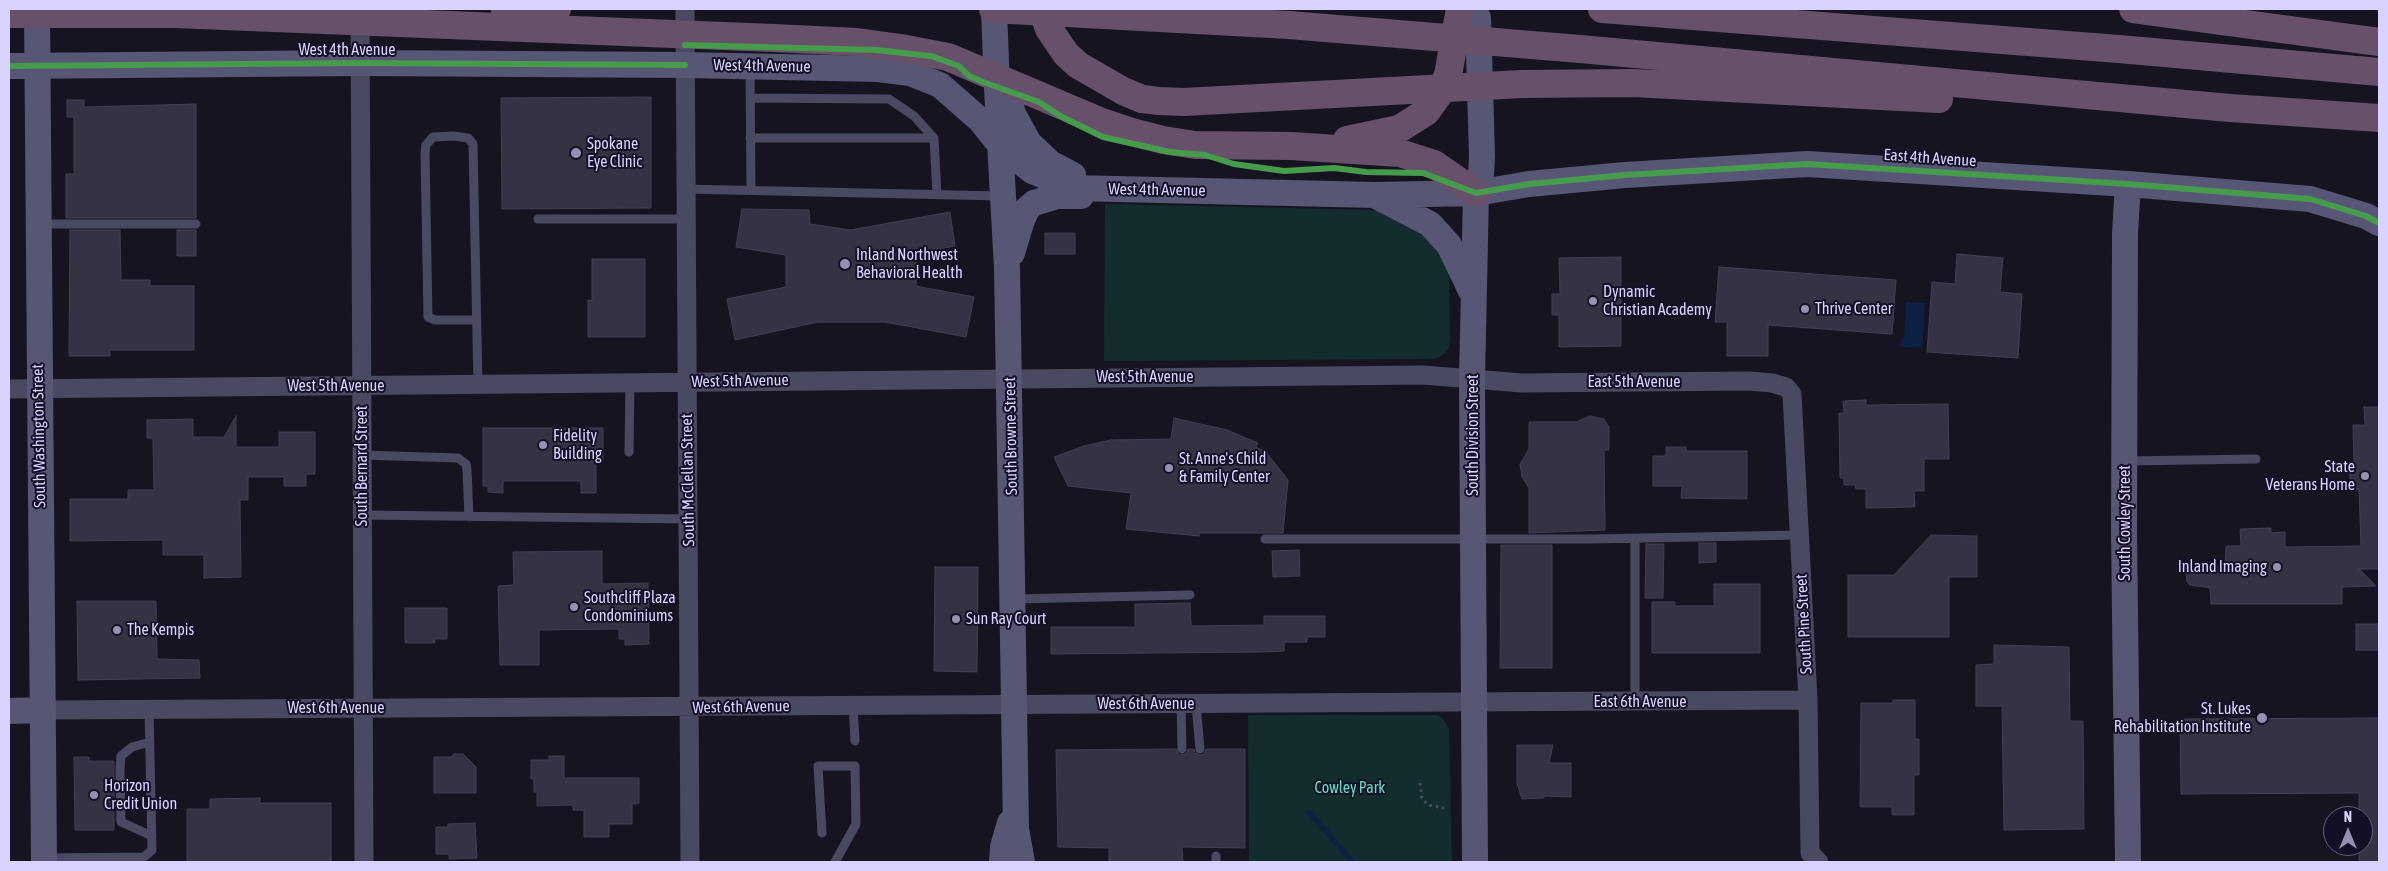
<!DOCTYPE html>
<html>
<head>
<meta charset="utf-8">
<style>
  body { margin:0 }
  #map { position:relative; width:2388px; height:871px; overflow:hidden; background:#161421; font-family:"Asap Condensed",sans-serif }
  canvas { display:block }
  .frame { position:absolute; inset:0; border:10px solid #d9d4ff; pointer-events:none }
  .north { position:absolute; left:2323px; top:806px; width:50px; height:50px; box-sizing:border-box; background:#130f26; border:1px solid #625e7d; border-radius:50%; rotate:0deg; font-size:14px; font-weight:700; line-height:20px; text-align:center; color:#d9d4ff }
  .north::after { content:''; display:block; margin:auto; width:18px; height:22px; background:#9591b1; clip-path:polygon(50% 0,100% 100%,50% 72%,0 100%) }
</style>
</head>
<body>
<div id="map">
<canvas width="2388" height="871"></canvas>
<div class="frame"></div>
<div class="north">N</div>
</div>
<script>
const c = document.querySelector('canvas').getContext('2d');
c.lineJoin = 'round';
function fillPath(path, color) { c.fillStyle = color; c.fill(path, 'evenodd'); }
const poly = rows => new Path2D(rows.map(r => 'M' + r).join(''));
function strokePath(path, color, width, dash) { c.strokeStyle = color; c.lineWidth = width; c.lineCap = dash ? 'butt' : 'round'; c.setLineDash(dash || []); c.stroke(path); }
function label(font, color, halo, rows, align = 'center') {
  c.font = font + ' "Asap Condensed",sans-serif'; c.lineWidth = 4; c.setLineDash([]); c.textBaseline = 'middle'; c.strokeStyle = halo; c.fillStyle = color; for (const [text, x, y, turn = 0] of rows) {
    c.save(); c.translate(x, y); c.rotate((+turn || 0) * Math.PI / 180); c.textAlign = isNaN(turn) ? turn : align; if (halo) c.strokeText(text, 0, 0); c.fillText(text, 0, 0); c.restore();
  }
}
const green = poly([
  [1105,204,1380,210,1418,224,1445,259,1449,277,1450,340,1448,349,1442,356,1433,359,1104,361],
  [1248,715,1436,715,1442,717,1449,728,1452,862,1249,862]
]);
const water = poly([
  [1906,302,1925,303,1922,348,1900,347,1901,339,1904,339]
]);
const stream = poly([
  [1309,812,1353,862]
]);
const building = poly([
  [651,97,651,208,502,209,501,98,651,97],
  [67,100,84,100,84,107,196,104,196,218,66,218,66,174,74,174,74,117,67,117,67,100],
  [742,209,809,210,810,224,851,230,950,212,955,246,917,253,916,286,974,297,966,337,885,322,818,322,735,340,727,299,786,287,786,255,736,247,742,209],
  [70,230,120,230,121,280,150,280,150,286,194,286,194,350,110,350,110,356,69,356,70,230],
  [177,230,196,230,196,256,177,256,177,230],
  [1045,233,1075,233,1075,254,1045,254,1045,233],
  [1957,254,2003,258,2000,292,2022,294,2018,358,1927,352,1932,282,1955,284,1957,254],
  [1621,257,1621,346,1559,347,1559,315,1552,315,1552,294,1560,294,1559,258,1621,257],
  [592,259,645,259,645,337,588,337,588,300,592,301,592,259],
  [1719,267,1896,280,1892,334,1768,325,1768,356,1727,356,1727,322,1715,322,1719,267],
  [1866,400,1866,405,1948,404,1949,459,1924,459,1924,491,1914,491,1915,507,1866,508,1866,489,1856,489,1855,485,1844,485,1844,478,1840,478,1839,413,1844,413,1843,401,1866,400],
  [2364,407,2379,407,2379,569,2359,569,2376,586,2342,587,2342,604,2211,604,2210,588,2190,585,2187,582,2186,574,2187,570,2197,567,2225,566,2226,546,2241,546,2240,529,2271,528,2271,533,2285,532,2285,547,2361,546,2359,489,2350,489,2350,463,2354,463,2353,425,2365,425,2364,407],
  [236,416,236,447,279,447,279,432,315,432,315,474,306,474,306,486,284,486,284,477,248,477,248,500,240,500,241,577,204,578,204,555,163,555,163,540,70,541,70,499,128,499,128,490,154,490,153,438,147,438,147,420,193,419,193,437,224,437,236,416],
  [1590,416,1604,419,1609,427,1609,450,1604,450,1605,530,1529,533,1529,488,1522,477,1520,464,1529,449,1529,422,1576,422,1590,416],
  [1174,418,1227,430,1258,443,1256,447,1266,452,1288,480,1283,533,1199,533,1199,536,1126,529,1131,493,1068,486,1054,457,1084,446,1111,440,1171,439,1174,418],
  [483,428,603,428,603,461,596,461,596,493,581,493,581,481,503,481,503,493,488,492,488,486,483,486,483,428],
  [1666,447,1686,447,1686,451,1747,451,1747,499,1681,498,1682,486,1653,486,1653,456,1666,456,1666,447],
  [1931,535,1977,536,1977,577,1949,577,1949,637,1848,637,1848,575,1894,575,1931,535],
  [1699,543,1716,543,1716,562,1699,563,1699,543],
  [1646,544,1664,544,1663,598,1645,598,1646,544],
  [1501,545,1552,545,1552,668,1500,668,1501,545],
  [1299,550,1300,576,1273,577,1272,551,1299,550],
  [602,551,602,584,648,583,649,644,625,645,625,639,619,639,619,629,539,630,539,665,500,665,498,586,514,585,513,552,602,551],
  [935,567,978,567,977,672,934,671,935,567],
  [1714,584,1760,584,1760,653,1652,653,1652,602,1675,602,1675,606,1714,606,1714,584],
  [77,601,156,601,157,659,199,660,200,678,78,680,77,601],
  [1190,603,1191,626,1264,625,1264,616,1325,616,1325,637,1307,637,1307,642,1284,642,1284,651,1260,652,1051,654,1051,627,1135,627,1135,604,1190,603],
  [405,608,447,608,447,639,435,639,435,643,405,643,405,608],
  [2356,624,2379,624,2379,650,2356,650,2356,624],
  [1994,645,2069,647,2070,721,2083,721,2084,829,2004,830,2002,706,1976,706,1976,665,1994,664,1994,645],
  [1893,700,1915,700,1915,739,1919,739,1919,775,1914,775,1914,815,1892,815,1892,807,1860,807,1861,703,1893,703,1893,700],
  [2379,718,2379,862,2359,862,2359,846,2363,846,2363,816,2359,816,2359,793,2181,794,2180,719,2379,718],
  [1517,745,1553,745,1549,763,1571,763,1571,797,1544,796,1544,798,1522,799,1517,783,1517,745],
  [1176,749,1179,755,1186,754,1188,749,1194,749,1195,753,1200,755,1204,754,1206,749,1245,749,1245,848,1182,847,1183,862,1109,862,1109,848,1058,847,1056,750,1176,749],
  [454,754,463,754,476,767,476,793,434,793,434,757,451,757,454,754],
  [549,756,564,756,564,778,639,778,639,803,632,804,632,824,609,824,609,837,584,837,584,810,573,810,573,805,537,806,537,792,534,792,534,779,531,779,531,760,549,760,549,756],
  [74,757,89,757,89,761,114,761,114,830,75,830,74,757],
  [260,798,260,803,331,803,331,862,187,862,187,809,210,809,210,799,260,798],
  [475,823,477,858,449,859,449,854,436,854,436,827,448,827,448,824,475,823]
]);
const path = poly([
  [1420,783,1422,799,1428,805,1444,808]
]);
const lane = poly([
  [750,68,751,190],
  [750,98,889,99,914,116,934,138,937,195],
  [750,138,934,138],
  [685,189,1000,196],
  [538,219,685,219],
  [41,224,196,224],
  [477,320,435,320,428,317,425,152,426,145,433,137,453,136,468,138,473,144,478,385],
  [629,452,630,383],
  [362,455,458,458,466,464,467,470,469,517],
  [2127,461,2256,459],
  [363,515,688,519],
  [1265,539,1592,539,1799,535],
  [1635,539,1635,702],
  [1013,599,1190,595],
  [1181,704,1182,749],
  [1196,704,1200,749],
  [853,705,855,741],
  [150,742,132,747,121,756,120,769,121,822,152,836],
  [822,833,818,766,855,766,856,824,835,862],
  [1216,856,1216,862],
  [46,858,144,857,152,850,149,709]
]);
const street = poly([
  [685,9,690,862],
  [360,10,364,862],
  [9,389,1423,375,1522,383,1749,381,1772,383,1786,387,1792,394,1808,700,1810,853,1819,862],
  [43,710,1808,700]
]);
const secondary = poly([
  [37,9,44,862],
  [994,9,997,88,1007,268,1016,829,1022,862],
  [1474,9,1478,18,1482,156,1481,174,1476,193,1472,380,1475,862],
  [9,66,360,63,685,65,878,69,910,73,940,85,980,120,1000,145,1032,171,1073,188,1375,195,1476,193,1529,184,1625,175,1807,164,2128,184,2310,199,2366,216,2379,223],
  [1006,87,1013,114,1029,143,1050,163,1073,175],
  [1378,197,1430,224,1449,245,1471,291],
  [1012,253,1022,220,1027,209,1034,203,1057,196,1081,196],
  [9,711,43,710],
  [1002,862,1003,847,1010,823],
  [2128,862,2124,531,2125,233,2128,184]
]);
const highway = poly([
  [993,9,1289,25,1580,49,2230,108,2379,118],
  [1042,9,1049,29,1066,54,1078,65,1123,91,1142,99,1159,101,1184,102,1522,84,1633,83,1939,99],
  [1602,9,2119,49,2379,72],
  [2133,9,2379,42],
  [505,10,557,9],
  [9,14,192,14],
  [175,14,773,38,857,42,901,48,948,57,1099,121,1132,132,1163,140,1195,145,1291,146,1400,153,1434,164,1476,193],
  [1347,140,1399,129,1426,112,1439,94,1448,75,1460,9]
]);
const cycleway = poly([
  [685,45,876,50,931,56,959,66,969,76,983,82,1039,102,1062,117,1103,137,1170,152,1205,155,1234,164,1284,171,1334,168,1366,172,1423,173,1476,193,1529,184,1625,175,1807,164,2128,184,2310,199,2366,216,2379,223],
  [9,66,360,63,685,65]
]);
const markers = [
  [576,153,6,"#9591b1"],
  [845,264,6,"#9591b1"],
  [1593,301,5,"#9591b1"],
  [1805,309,5,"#9591b1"],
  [543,445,5,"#9591b1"],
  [1169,468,5,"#9591b1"],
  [2365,476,5,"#9591b1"],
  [2277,567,5,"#9591b1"],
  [574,607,5,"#9591b1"],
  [956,619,5,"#9591b1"],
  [117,630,5,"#9591b1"],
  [2262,718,6,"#9591b1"],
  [94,795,5,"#9591b1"]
];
const streetNames = [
  ["West 4th Avenue",347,50],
  ["West 4th Avenue",762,66,1],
  ["East 4th Avenue",1930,158,4],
  ["West 4th Avenue",1157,190,1],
  ["West 5th Avenue",1145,377],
  ["West 5th Avenue",740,381,-1],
  ["East 5th Avenue",1634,382],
  ["West 5th Avenue",336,386],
  ["South Division Street",1473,435,-90],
  ["South Washington Street",39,436,-91],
  ["South Browne Street",1011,436,-91],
  ["South Bernard Street",362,466,-90],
  ["South McClellan Street",688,480,-91],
  ["South Cowley Street",2125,523,-90],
  ["South Pine Street",1804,624,-93],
  ["East 6th Avenue",1640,702],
  ["West 6th Avenue",1146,704],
  ["West 6th Avenue",741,707,-1],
  ["West 6th Avenue",336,708]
];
const poiNames = [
  ["Spokane",587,144],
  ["Eye Clinic",587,162],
  ["Inland Northwest",856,255],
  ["Behavioral Health",856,273],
  ["Dynamic",1603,292],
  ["Christian Academy",1603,310],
  ["Thrive Center",1815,309],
  ["Fidelity",553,436],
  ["Building",553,454],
  ["St. Anne's Child",1179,459],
  ["& Family Center",1179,477],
  ["State",2355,467,"right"],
  ["Veterans Home",2355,485,"right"],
  ["Inland Imaging",2267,567,"right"],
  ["Southcliff Plaza",584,598],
  ["Condominiums",584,616],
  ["Sun Ray Court",966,619],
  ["The Kempis",127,630],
  ["St. Lukes",2251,709,"right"],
  ["Rehabilitation Institute",2251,727,"right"],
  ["Horizon",104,786],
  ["Credit Union",104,804]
];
const parkNames = [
  ["Cowley Park",1350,788]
];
fillPath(green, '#132c2d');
fillPath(water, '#0d2144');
strokePath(stream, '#0d2144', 5.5);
fillPath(building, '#343243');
strokePath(building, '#433f54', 1);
strokePath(path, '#44505f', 3, [2.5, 4]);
strokePath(lane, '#4a4962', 9);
strokePath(street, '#4a4962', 19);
strokePath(secondary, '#575674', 26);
strokePath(highway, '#67516a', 28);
strokePath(cycleway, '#469c4c', 6);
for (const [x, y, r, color] of markers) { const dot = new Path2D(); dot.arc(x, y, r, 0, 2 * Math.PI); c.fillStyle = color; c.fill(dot); strokePath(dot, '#130f26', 2); }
label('16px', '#d9d4ff', '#130f26', streetNames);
label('16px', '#d9d4ff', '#130f26', poiNames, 'left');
label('16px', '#5fe0c0', '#130f26', parkNames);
</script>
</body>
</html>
